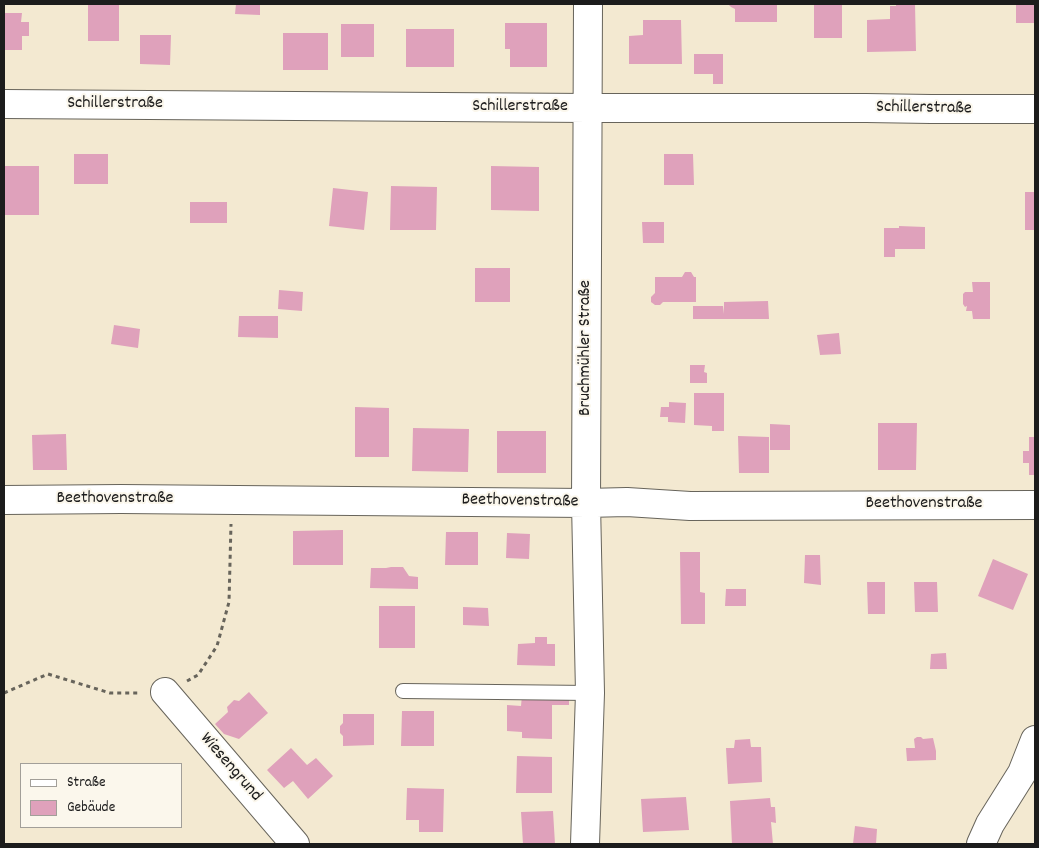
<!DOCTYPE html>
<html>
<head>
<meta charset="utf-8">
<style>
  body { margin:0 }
  #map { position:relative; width:1039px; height:848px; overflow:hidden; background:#f3e9d1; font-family:Dekko,sans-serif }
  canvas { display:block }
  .frame { position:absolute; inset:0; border:5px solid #1c1c1c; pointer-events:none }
  .legend { position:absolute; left:20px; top:763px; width:162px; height:65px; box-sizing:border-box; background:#fbf7ec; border:1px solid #a29f99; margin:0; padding:6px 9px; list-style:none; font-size:15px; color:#1c1c1c }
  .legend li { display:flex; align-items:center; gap:10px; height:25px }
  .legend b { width:25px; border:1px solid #a29f99 }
</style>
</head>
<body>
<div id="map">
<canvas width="1039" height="848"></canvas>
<div class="frame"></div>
<ul class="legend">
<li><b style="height:6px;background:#fff"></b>Straße</li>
<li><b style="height:14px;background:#dfa1bb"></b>Gebäude</li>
</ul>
</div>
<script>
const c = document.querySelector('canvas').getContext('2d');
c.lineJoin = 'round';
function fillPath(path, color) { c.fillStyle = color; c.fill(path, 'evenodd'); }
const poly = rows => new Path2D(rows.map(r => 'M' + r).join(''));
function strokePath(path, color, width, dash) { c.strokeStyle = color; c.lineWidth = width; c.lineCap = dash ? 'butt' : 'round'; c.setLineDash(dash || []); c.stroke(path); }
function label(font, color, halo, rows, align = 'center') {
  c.font = font + ' Dekko,sans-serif'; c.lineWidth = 4; c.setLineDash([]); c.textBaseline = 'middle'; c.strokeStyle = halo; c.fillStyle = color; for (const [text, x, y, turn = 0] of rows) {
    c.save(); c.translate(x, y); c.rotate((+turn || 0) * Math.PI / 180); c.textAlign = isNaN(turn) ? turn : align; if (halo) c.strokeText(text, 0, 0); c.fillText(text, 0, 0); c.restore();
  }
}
const building = poly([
  [88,4,119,4,119,41,88,41],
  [236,4,260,4,260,15,235,14],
  [728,4,777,4,777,22,735,22,735,9,731,7],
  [896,4,915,4,916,51,867,52,867,20,890,19,890,6,896,6],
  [1016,4,1035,4,1035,23,1016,23],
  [814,5,842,5,842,38,814,38],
  [4,13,22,13,21,22,29,22,29,36,22,36,22,50,4,50],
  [643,20,681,20,682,64,629,64,629,36,643,35],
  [505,23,547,23,547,67,510,67,510,49,505,49],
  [341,24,374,24,374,57,341,57],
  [406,29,454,29,454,67,406,67],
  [283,33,328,33,328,70,283,70],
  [140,35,171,35,170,65,140,64],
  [694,54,723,54,723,84,713,84,713,74,694,74],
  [74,154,108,154,108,184,74,184],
  [664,154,693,154,694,185,664,185],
  [4,166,39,166,39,215,4,215],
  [491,166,539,167,539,211,491,210],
  [391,186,437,187,436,230,390,230],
  [333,188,368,192,364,230,329,226],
  [1025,192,1035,192,1035,230,1025,230],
  [190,202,227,202,227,223,190,223],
  [642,222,664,222,664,243,643,243],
  [899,226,925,227,925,249,895,249,895,257,884,257,884,228,899,228],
  [475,268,510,268,510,302,475,302],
  [685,272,691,272,694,277,696,277,696,302,663,302,660,305,655,305,651,302,651,297,655,293,655,277,682,277],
  [972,282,990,282,990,319,973,319,972,311,966,311,967,306,965,307,963,304,963,294,965,292,973,292],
  [279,290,303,292,302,311,278,309],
  [768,301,769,319,693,319,693,306,723,306,724,314,724,302],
  [239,316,278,316,278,338,238,337],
  [114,325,140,329,138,348,111,344],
  [839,333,841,354,820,355,817,335],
  [690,365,705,365,704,372,707,373,707,383,690,383],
  [694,393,724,393,724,431,712,431,712,426,694,425],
  [669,402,686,403,685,423,668,422,668,417,660,417,661,407,669,407],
  [355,407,389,408,389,457,355,457],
  [878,423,917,423,916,470,878,470],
  [770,424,790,425,790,450,770,450],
  [413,428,469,429,468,472,412,471],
  [497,431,546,431,546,473,497,473],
  [66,434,67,470,33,470,32,435],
  [738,436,769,437,769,473,739,473],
  [1029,437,1035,437,1035,475,1029,475,1029,463,1023,463,1023,451,1029,451],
  [343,530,343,565,293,565,293,531],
  [446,532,478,532,478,565,445,565],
  [507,533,530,534,529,559,506,558],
  [680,552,700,552,700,592,705,593,705,624,681,624],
  [805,555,820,555,821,585,804,583],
  [993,559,1028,574,1013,610,978,596],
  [391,567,403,567,409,576,418,577,418,589,370,588,371,568,386,568],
  [867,582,885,582,885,614,868,614],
  [914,582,937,582,938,612,915,612],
  [726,589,746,589,746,606,725,606],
  [379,606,415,606,415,648,379,648],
  [463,607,488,608,489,626,463,625],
  [535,637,547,637,547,644,555,644,555,666,517,665,518,644,535,643],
  [946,653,947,669,930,669,931,654],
  [249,692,268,713,239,739,224,734,215,724,228,712,227,707,234,700,239,701],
  [522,695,569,696,569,705,552,705,552,739,522,738,522,732,507,731,507,705,521,706],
  [402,711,434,711,434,746,401,746],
  [343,714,374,714,374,745,343,746,343,736,340,733,340,726,343,723],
  [917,737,921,737,923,739,933,738,936,751,936,760,907,761,906,748,915,748,914,739],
  [750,739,751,747,761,747,762,782,728,784,726,748,734,748,735,740],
  [291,748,307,765,316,758,333,776,308,799,293,781,284,788,267,770],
  [517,756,552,757,552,793,516,793],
  [407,788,444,789,443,832,419,832,419,820,406,820],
  [686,797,689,830,643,832,641,799],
  [770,798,771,807,775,807,776,823,771,822,773,844,732,844,730,801],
  [553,811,555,844,523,844,521,812],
  [855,826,877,829,876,844,853,844]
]);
const path = poly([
  [187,681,198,675,217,646,229,602,231,524],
  [4,693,48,674,110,693,141,693]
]);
const service = poly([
  [403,691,590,693]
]);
const minor = poly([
  [4,104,587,108,866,108,931,109,1035,109],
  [4,500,121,499,586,503,627,502,690,506,1035,505],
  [165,692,295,844],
  [585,844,590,693,586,503,588,4],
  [981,844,990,824,1022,773,1035,740]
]);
const streetNames = [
  ["Schillerstraße",115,105],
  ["Schillerstraße",520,108],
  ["Schillerstraße",924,109,1],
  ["Bruchmühler Straße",587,348,-90],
  ["Beethovenstraße",115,500],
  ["Beethovenstraße",520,502,1],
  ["Beethovenstraße",924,505],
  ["Wiesengrund",230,768,49]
];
fillPath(building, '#dfa1bb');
strokePath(service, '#67645b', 16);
strokePath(minor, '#67645b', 30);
strokePath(path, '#67645b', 3, [4, 4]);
strokePath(service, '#fff', 14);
strokePath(minor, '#fff', 28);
label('18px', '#1c1c1c', '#fbf7ec', streetNames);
</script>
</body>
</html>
